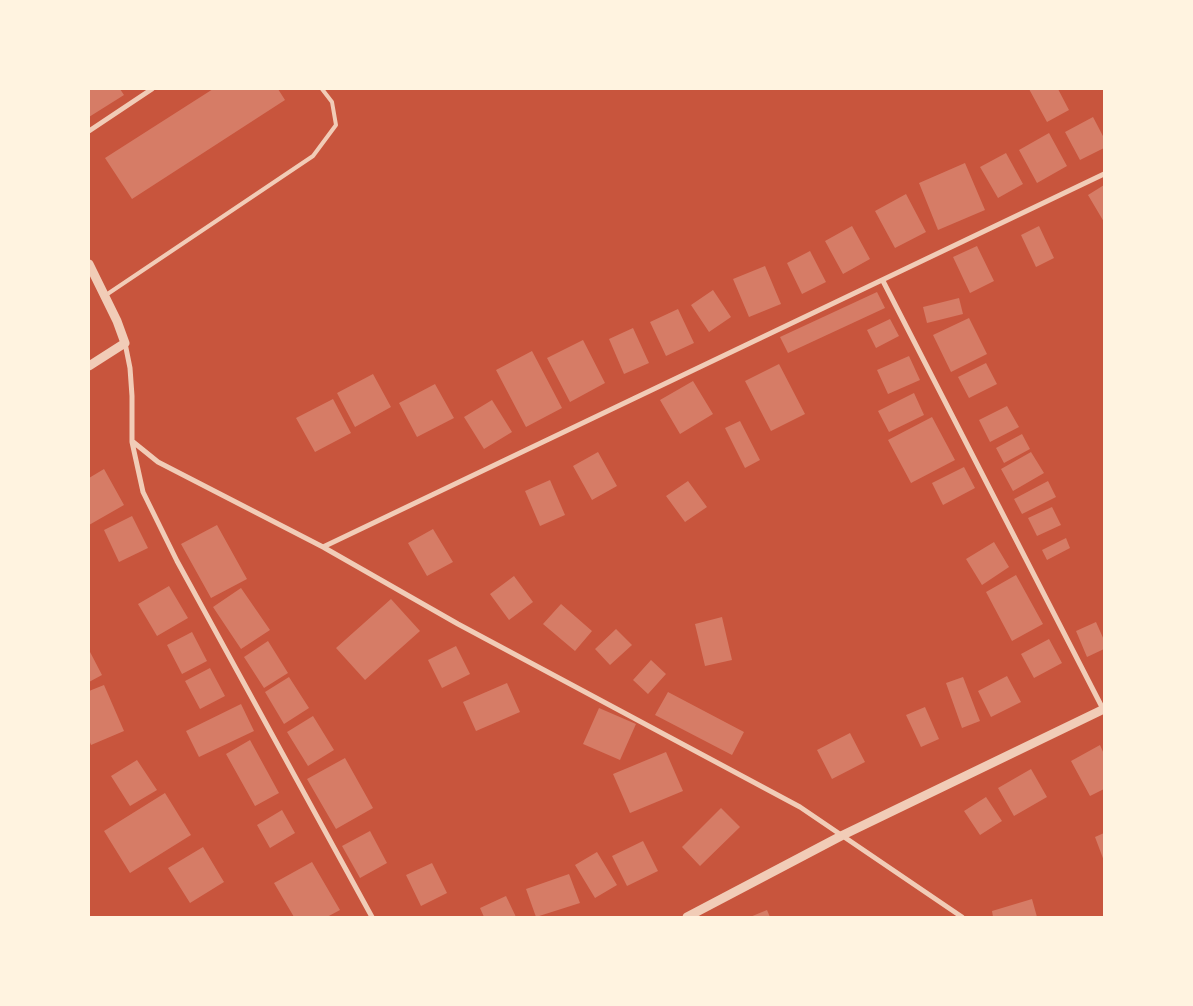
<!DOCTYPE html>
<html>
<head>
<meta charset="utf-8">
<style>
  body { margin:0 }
  #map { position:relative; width:1193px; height:1006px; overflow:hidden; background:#c8553d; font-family:Roboto,sans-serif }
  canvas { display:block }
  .frame { position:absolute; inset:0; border:90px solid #fff3e0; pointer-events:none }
</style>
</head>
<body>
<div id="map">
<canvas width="1193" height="1006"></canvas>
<div class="frame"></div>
</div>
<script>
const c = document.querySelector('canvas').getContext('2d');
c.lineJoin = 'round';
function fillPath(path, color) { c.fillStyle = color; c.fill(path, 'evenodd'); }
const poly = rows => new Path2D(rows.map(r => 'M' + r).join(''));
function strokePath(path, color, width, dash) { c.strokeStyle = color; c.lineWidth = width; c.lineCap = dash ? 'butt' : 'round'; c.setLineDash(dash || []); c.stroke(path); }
const building = poly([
  [89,89,120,89,124,95,89,117],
  [213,89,278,89,285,100,132,199,105,158],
  [1029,89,1058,89,1069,110,1047,122],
  [1093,117,1104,138,1104,148,1080,160,1065,132],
  [1049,133,1067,166,1037,183,1019,150],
  [1006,153,1023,184,998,198,980,167],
  [965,163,985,210,938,230,919,183],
  [1104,185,1104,222,1088,195],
  [906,194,926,232,895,248,875,211],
  [852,226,870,259,843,274,825,241],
  [1039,226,1054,258,1036,267,1021,235],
  [977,246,994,281,970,293,953,257],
  [810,251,826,282,802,294,787,263],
  [765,266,781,304,749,317,733,279],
  [713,290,731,317,709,332,691,305],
  [877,292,885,308,788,353,780,337],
  [959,298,963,314,927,323,923,307],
  [678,309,694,343,666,356,650,322],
  [969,318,987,354,951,372,933,335],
  [890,319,899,336,876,348,867,330],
  [633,328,649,363,624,374,609,339],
  [583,340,605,383,570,402,547,358],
  [532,351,562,408,526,427,496,370],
  [909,356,920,380,888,394,877,370],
  [986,363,997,384,969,398,958,377],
  [779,364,805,414,771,431,745,381],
  [373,374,391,407,355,427,337,393],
  [693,381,713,414,680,434,660,400],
  [435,384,454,418,417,437,399,403],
  [914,393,924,415,889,432,878,411],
  [333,399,351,433,315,452,296,418],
  [492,400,512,432,484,449,464,417],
  [1007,406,1019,427,990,442,979,420],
  [932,417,955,460,911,483,888,440],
  [740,421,760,460,745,468,725,428],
  [1022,434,1030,449,1004,463,996,448],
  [598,452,617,486,592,500,573,466],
  [1031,452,1044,473,1013,491,1001,469],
  [964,467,975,488,943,505,932,483],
  [104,469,124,505,89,525,89,478],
  [550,480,565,515,540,526,525,491],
  [688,481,707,507,685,522,666,496],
  [1048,481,1056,497,1022,514,1014,499],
  [1052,507,1061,525,1037,536,1028,518],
  [132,516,148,548,119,562,104,530],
  [217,525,247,579,211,598,181,544],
  [433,529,453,562,427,576,408,543],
  [1066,538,1070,548,1047,560,1042,550],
  [994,542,1009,567,982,585,966,559],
  [1016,575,1043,624,1012,641,986,592],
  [514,576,533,602,509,620,490,594],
  [169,586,188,618,157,636,138,604],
  [241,588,270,630,241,649,213,607],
  [391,599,420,631,365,680,336,648],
  [561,604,592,631,575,651,543,624],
  [722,617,732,660,705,666,695,624],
  [1096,622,1104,640,1104,649,1087,657,1076,631],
  [616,629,632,645,610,665,595,649],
  [192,632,207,661,182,674,167,645],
  [1049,639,1062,663,1034,678,1021,654],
  [268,641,288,673,264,688,244,657],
  [456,646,470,674,442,688,428,660],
  [89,650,102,675,89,682],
  [651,660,666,674,648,694,633,680],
  [210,668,225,696,200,709,185,681],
  [1007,676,1021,702,991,717,978,691],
  [289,677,309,708,284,724,265,692],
  [963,677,980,721,962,728,946,683],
  [507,683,520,712,476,731,463,702],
  [104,685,124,731,91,745,89,740,89,691],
  [668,692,744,732,732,755,655,715],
  [241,704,254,731,199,757,186,731],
  [925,707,939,739,921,747,906,715],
  [599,708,636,724,620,760,583,744],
  [313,716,334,750,308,766,287,732],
  [850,733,865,762,832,779,817,750],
  [250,740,279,793,255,806,226,754],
  [1100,745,1104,754,1104,789,1090,796,1071,761],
  [666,752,683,791,630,813,613,774],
  [345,758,373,808,336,829,307,779],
  [137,760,157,790,130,806,111,776],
  [1031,769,1047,797,1014,816,998,788],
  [165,793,191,835,130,873,104,831],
  [986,797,1002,821,980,835,964,811],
  [721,808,740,827,700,866,682,847],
  [282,810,295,833,270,848,257,825],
  [370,831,387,863,360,878,342,846],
  [1104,833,1104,861,1095,837],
  [643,841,658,871,627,886,612,856],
  [203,847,224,882,190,903,168,868],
  [597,852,617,885,595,898,575,865],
  [312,862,340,910,327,917,294,917,274,883],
  [432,863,447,893,421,906,406,875],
  [569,874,580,903,536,917,526,889],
  [506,896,516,917,484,917,480,908],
  [1032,899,1037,917,993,917,992,911],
  [767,910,770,917,750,917]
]);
const service = poly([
  [106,295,313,156,336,125,332,102,322,89]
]);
const minor = poly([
  [89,131,152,89],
  [883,281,1104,711],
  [125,343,130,368,132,396,132,441,158,462,323,547,458,624,800,807,962,917],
  [132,442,143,492,177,561,372,917],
  [323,547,1104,174]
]);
const tertiary = poly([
  [89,264,117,321,125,343,89,366],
  [687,917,841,836,1104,709]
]);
fillPath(building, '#d67c66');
strokePath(service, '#f1ccb7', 4);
strokePath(minor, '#f1ccb7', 5);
strokePath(tertiary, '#f1ccb7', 9);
</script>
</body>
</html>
